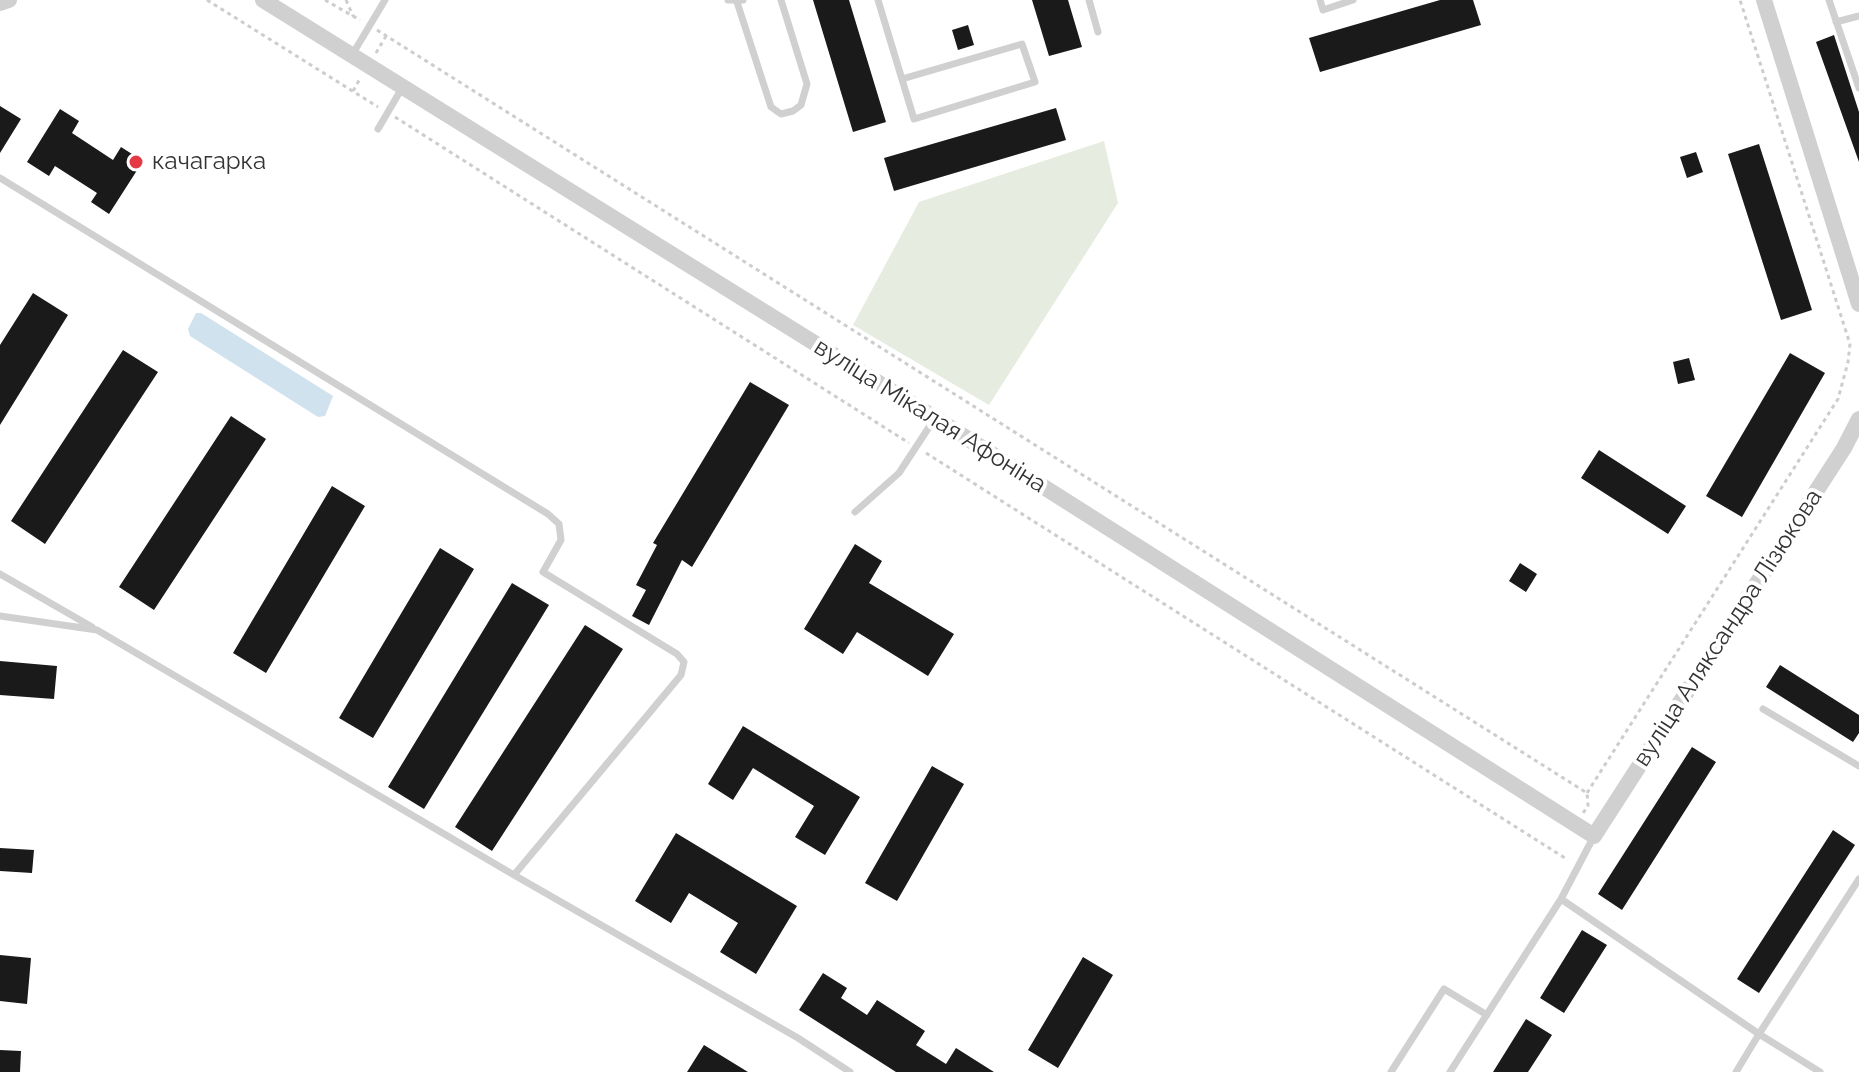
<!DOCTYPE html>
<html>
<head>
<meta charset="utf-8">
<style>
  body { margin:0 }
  canvas { display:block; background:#fff }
</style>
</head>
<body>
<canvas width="1859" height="1072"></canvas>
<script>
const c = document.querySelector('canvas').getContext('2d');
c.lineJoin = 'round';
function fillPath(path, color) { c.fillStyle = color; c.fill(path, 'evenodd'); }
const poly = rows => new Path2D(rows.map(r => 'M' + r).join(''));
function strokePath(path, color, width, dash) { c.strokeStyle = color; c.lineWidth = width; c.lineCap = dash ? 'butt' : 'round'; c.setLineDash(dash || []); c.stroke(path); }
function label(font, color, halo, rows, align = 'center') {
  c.font = font + ' Raleway,sans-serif'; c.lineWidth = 8; c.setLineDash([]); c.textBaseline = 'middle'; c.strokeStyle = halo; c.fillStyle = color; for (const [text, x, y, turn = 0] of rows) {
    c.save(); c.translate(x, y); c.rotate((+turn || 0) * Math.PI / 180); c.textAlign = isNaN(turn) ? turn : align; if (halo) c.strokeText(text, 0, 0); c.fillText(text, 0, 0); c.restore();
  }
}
const green = poly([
  [1104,141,1118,203,989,405,853,325,919,202]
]);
const water = poly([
  [196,313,201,313,333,396,325,416,318,417,190,336,188,329]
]);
const building = poly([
  [813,0,849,0,886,122,853,132],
  [1032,0,1068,0,1082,47,1049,56],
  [1440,0,1473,0,1481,25,1320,72,1309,38],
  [968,25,974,45,958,50,952,30],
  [1834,35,1859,112,1859,162,1816,42],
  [0,106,21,119,0,153],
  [1056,108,1066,140,894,191,884,158],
  [60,109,79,121,72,133,113,160,121,147,143,161,109,214,91,202,97,193,55,166,49,176,27,162],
  [1759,144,1812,310,1781,320,1728,154],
  [1696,152,1703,172,1687,178,1680,157],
  [33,293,68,315,0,425,0,345],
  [123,350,158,372,45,544,11,521],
  [1790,353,1825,373,1742,517,1706,496],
  [1689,358,1695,380,1678,384,1673,362],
  [750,382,789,405,692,567,682,560,649,625,632,616,646,590,636,585,657,545,653,543],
  [231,416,266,439,154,610,119,587],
  [1599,450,1686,506,1668,534,1581,478],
  [332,486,365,506,266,673,233,653],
  [855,544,882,561,869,583,954,634,928,676,857,632,843,654,804,629],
  [440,548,474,569,373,738,339,718],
  [1520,563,1537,574,1526,592,1509,581],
  [512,583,549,605,424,809,388,787],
  [585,625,623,649,492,851,455,827],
  [0,661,57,666,54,699,0,695],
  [1780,665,1859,715,1859,733,1853,742,1766,687],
  [743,726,860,797,825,855,795,837,814,806,753,768,733,800,708,784],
  [1692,747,1716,762,1622,910,1598,894],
  [932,766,964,784,897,901,865,883],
  [1833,830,1855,845,1759,993,1737,979],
  [676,833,797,906,756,974,720,952,738,923,689,893,671,923,635,901],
  [0,848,34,850,32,873,0,871],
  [1582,930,1607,945,1564,1013,1540,998],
  [0,955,31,958,27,1004,0,1001],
  [1083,957,1113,975,1058,1068,1028,1050],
  [823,973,847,988,841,998,867,1015,877,1000,925,1031,916,1045,946,1064,956,1048,994,1072,896,1072,799,1010],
  [1526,1019,1552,1035,1528,1072,1493,1072],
  [704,1045,748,1072,687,1072],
  [0,1050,21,1051,20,1072,0,1072]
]);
const path = poly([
  [207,0,378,107],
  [325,0,360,20],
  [346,0,353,16],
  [377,30,1587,793,1588,806,1583,813],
  [376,53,386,36],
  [353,91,361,77],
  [395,117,909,443],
  [926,453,1568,860],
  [1587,793,1838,399,1848,362,1850,344,1740,0]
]);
const service = poly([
  [728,0,743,0],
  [878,0,914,119,1035,82,1022,44,902,79],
  [1089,0,1098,32],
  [1320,0,1323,10,1353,0],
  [1829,0,1859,88],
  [737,2,771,107,781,114,793,111,801,105,807,84,781,0],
  [1836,22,1859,16],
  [352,55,385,0],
  [378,129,402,88],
  [0,178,548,514,559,524,561,540,543,572,677,654,684,662,681,675,514,875,798,1038,850,1072],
  [855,512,899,473,935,418],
  [0,574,92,627],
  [0,616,97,630,514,875],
  [1763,709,1859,766],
  [1561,899,1759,1034,1736,1072],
  [1391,1072,1444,989,1487,1015],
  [1450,1072,1561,899,1593,838],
  [1820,1072,1759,1034,1859,879]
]);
const tertiary = poly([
  [263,0,935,418,1594,836,1844,448,1859,419],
  [1764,0,1859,304],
  [0,3,9,0]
]);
const markers = [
  [136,162,8,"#e63946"]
];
const poiNames = [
  ["качагарка",152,162]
];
const streetNames = [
  ["вуліца Мікалая Афоніна",930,416,32],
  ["вуліца Аляксандра Лізюкова",1728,628,-57]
];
fillPath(green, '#e6ecdf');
fillPath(water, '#cfe2ee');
fillPath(building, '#1a1a1a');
strokePath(path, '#cdcdcd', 3, [4, 4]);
strokePath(service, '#d0d0d0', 7);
strokePath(tertiary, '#d0d0d0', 16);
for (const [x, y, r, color] of markers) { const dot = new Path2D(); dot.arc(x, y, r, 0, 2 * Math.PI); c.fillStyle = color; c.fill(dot); strokePath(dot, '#fff', 3); }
label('24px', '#333', '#fff', poiNames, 'left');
label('24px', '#333', '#fff', streetNames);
</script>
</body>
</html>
